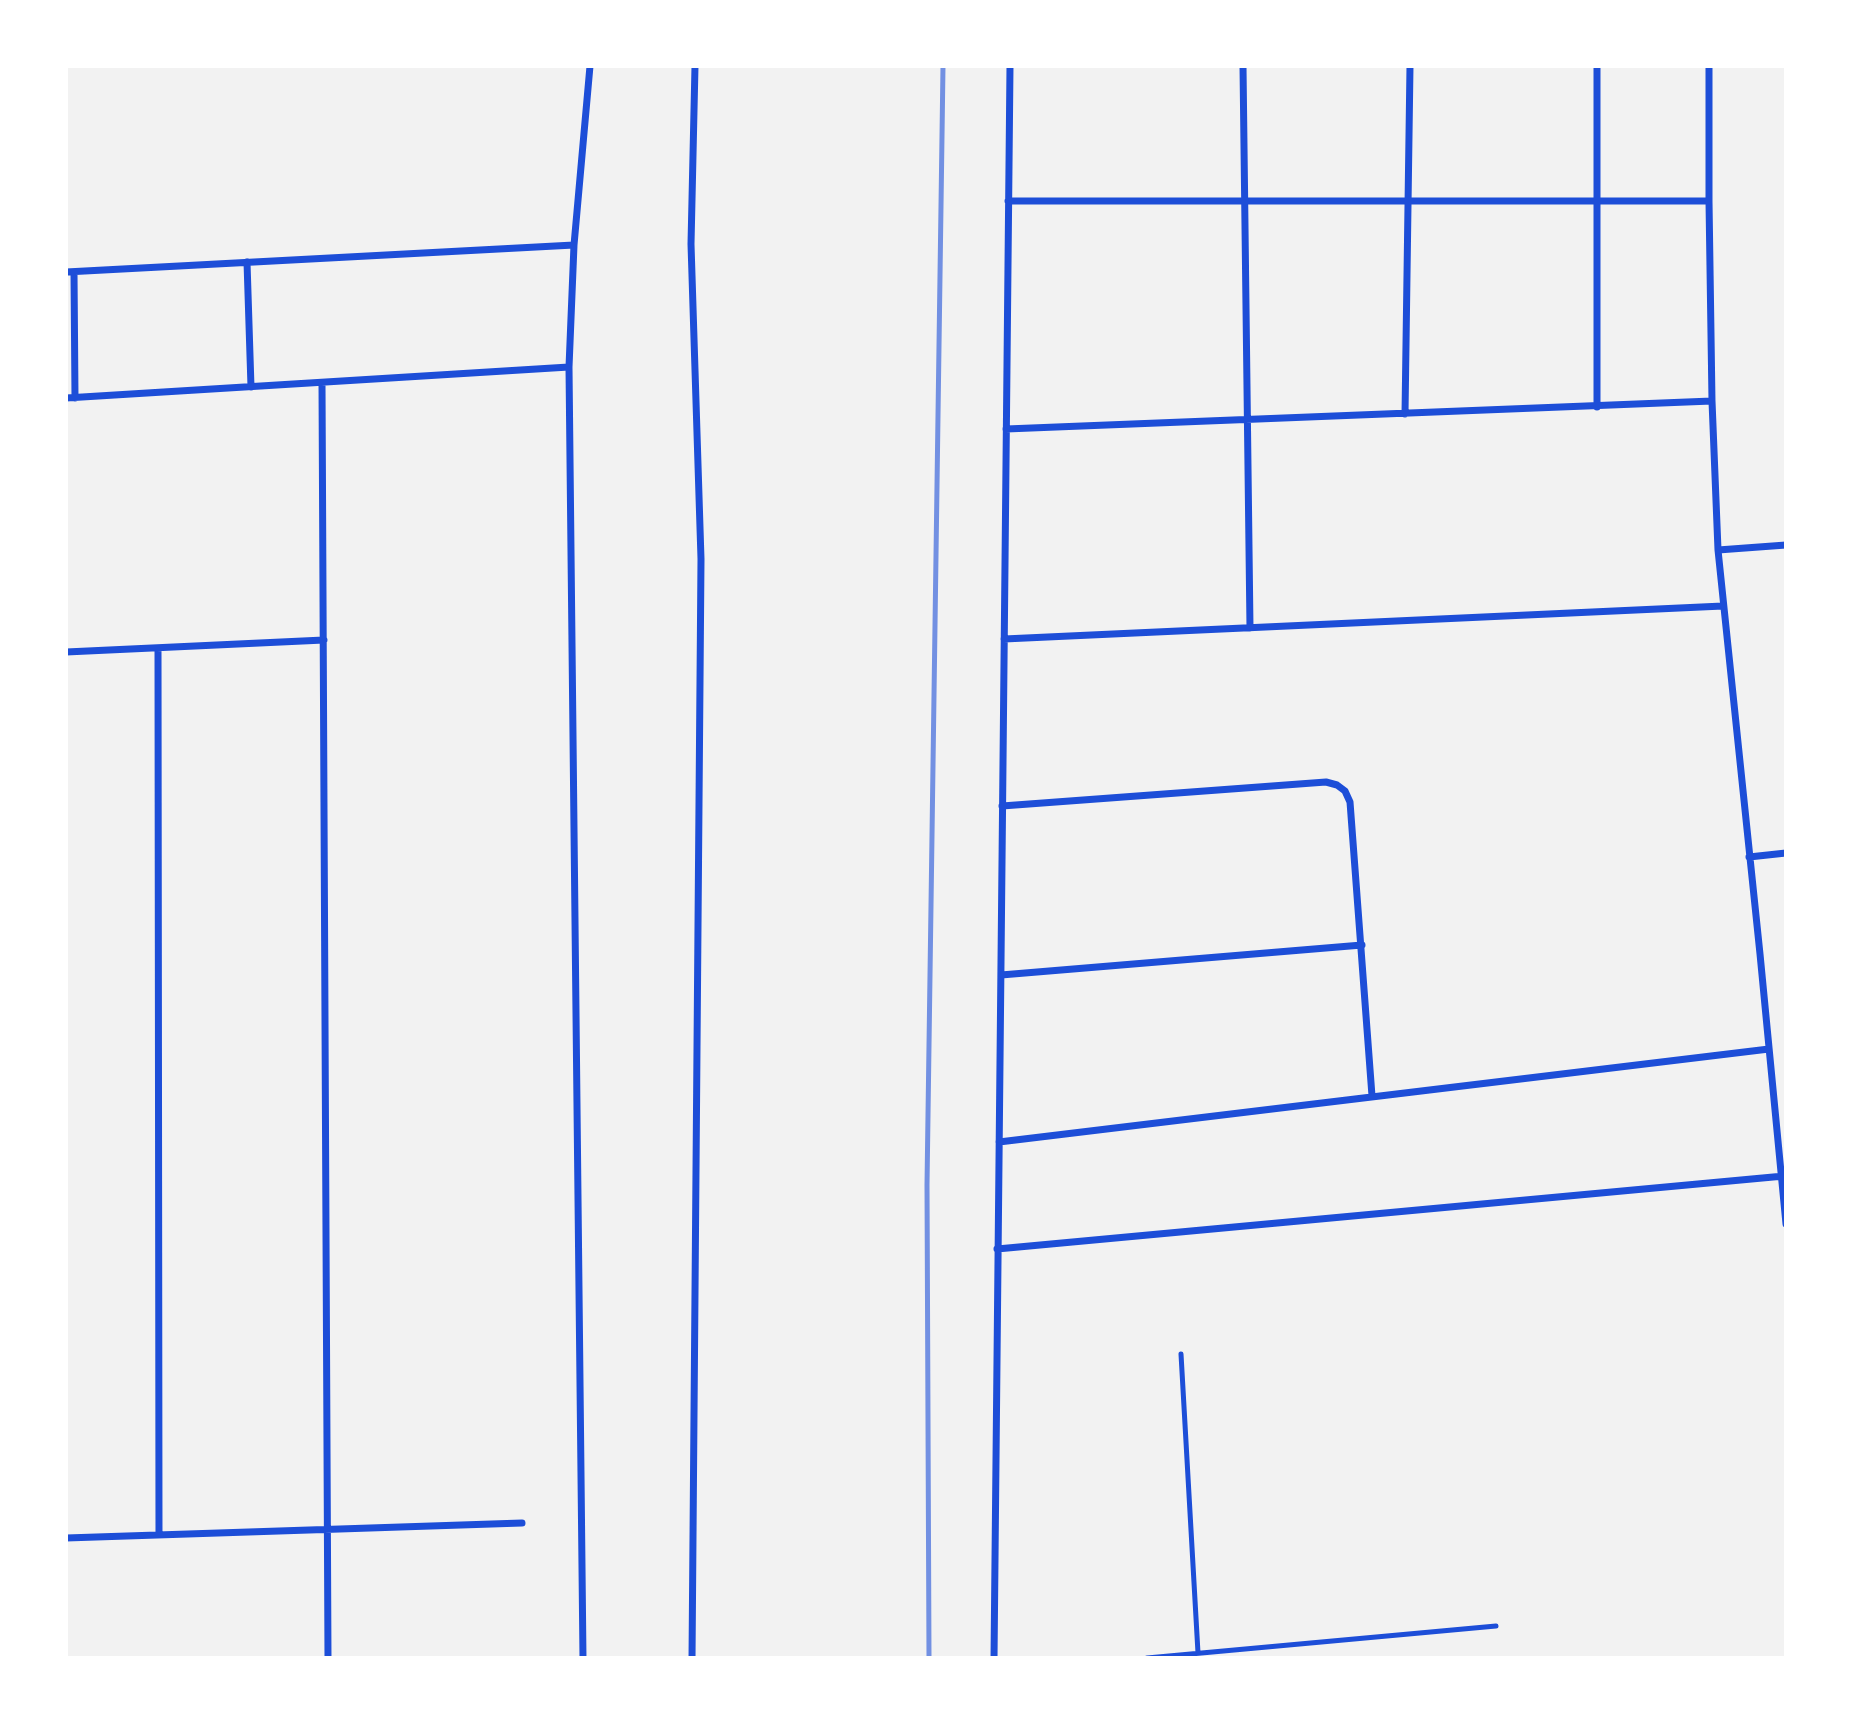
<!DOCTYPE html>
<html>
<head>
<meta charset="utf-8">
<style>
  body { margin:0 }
  #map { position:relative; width:1852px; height:1724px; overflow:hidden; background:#f2f2f2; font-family:"Varela Round",sans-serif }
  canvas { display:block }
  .frame { position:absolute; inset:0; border:68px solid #fff; pointer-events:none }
</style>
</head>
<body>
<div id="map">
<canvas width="1852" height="1724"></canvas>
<div class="frame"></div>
</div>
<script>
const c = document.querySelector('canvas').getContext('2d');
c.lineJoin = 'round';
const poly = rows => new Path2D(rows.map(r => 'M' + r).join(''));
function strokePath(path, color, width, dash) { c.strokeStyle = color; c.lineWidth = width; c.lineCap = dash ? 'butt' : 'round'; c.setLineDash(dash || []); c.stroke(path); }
const service = poly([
  [1181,1354,1198,1653],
  [1147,1658,1496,1626]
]);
const minor = poly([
  [1243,66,1250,628],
  [1709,66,1709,201,1712,401,1718,550,1760,954,1786,1224],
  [1008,201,1709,201],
  [247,262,251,387],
  [66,272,574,245],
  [74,272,75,398],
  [322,383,328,1658],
  [66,398,569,367],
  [1597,407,1597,66],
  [1405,414,1410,66],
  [1006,429,1712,401],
  [1718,550,1786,545],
  [1004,639,1723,606],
  [158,648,159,1535],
  [66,652,324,640],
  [1002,806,1326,782,1337,785,1345,791,1350,802,1372,1096],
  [1749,857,1786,853],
  [1001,975,1362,945],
  [999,1142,1769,1049],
  [997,1249,1784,1176],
  [66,1538,522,1523],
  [583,1658,569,367,574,245,590,66],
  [692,1658,701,559,691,244,695,66],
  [994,1658,1010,66]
]);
const rail = poly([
  [929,1658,927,1184,943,66]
]);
strokePath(service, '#1d4ed8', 5);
strokePath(minor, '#1d4ed8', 7);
strokePath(rail, '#7290e2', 5);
</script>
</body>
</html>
